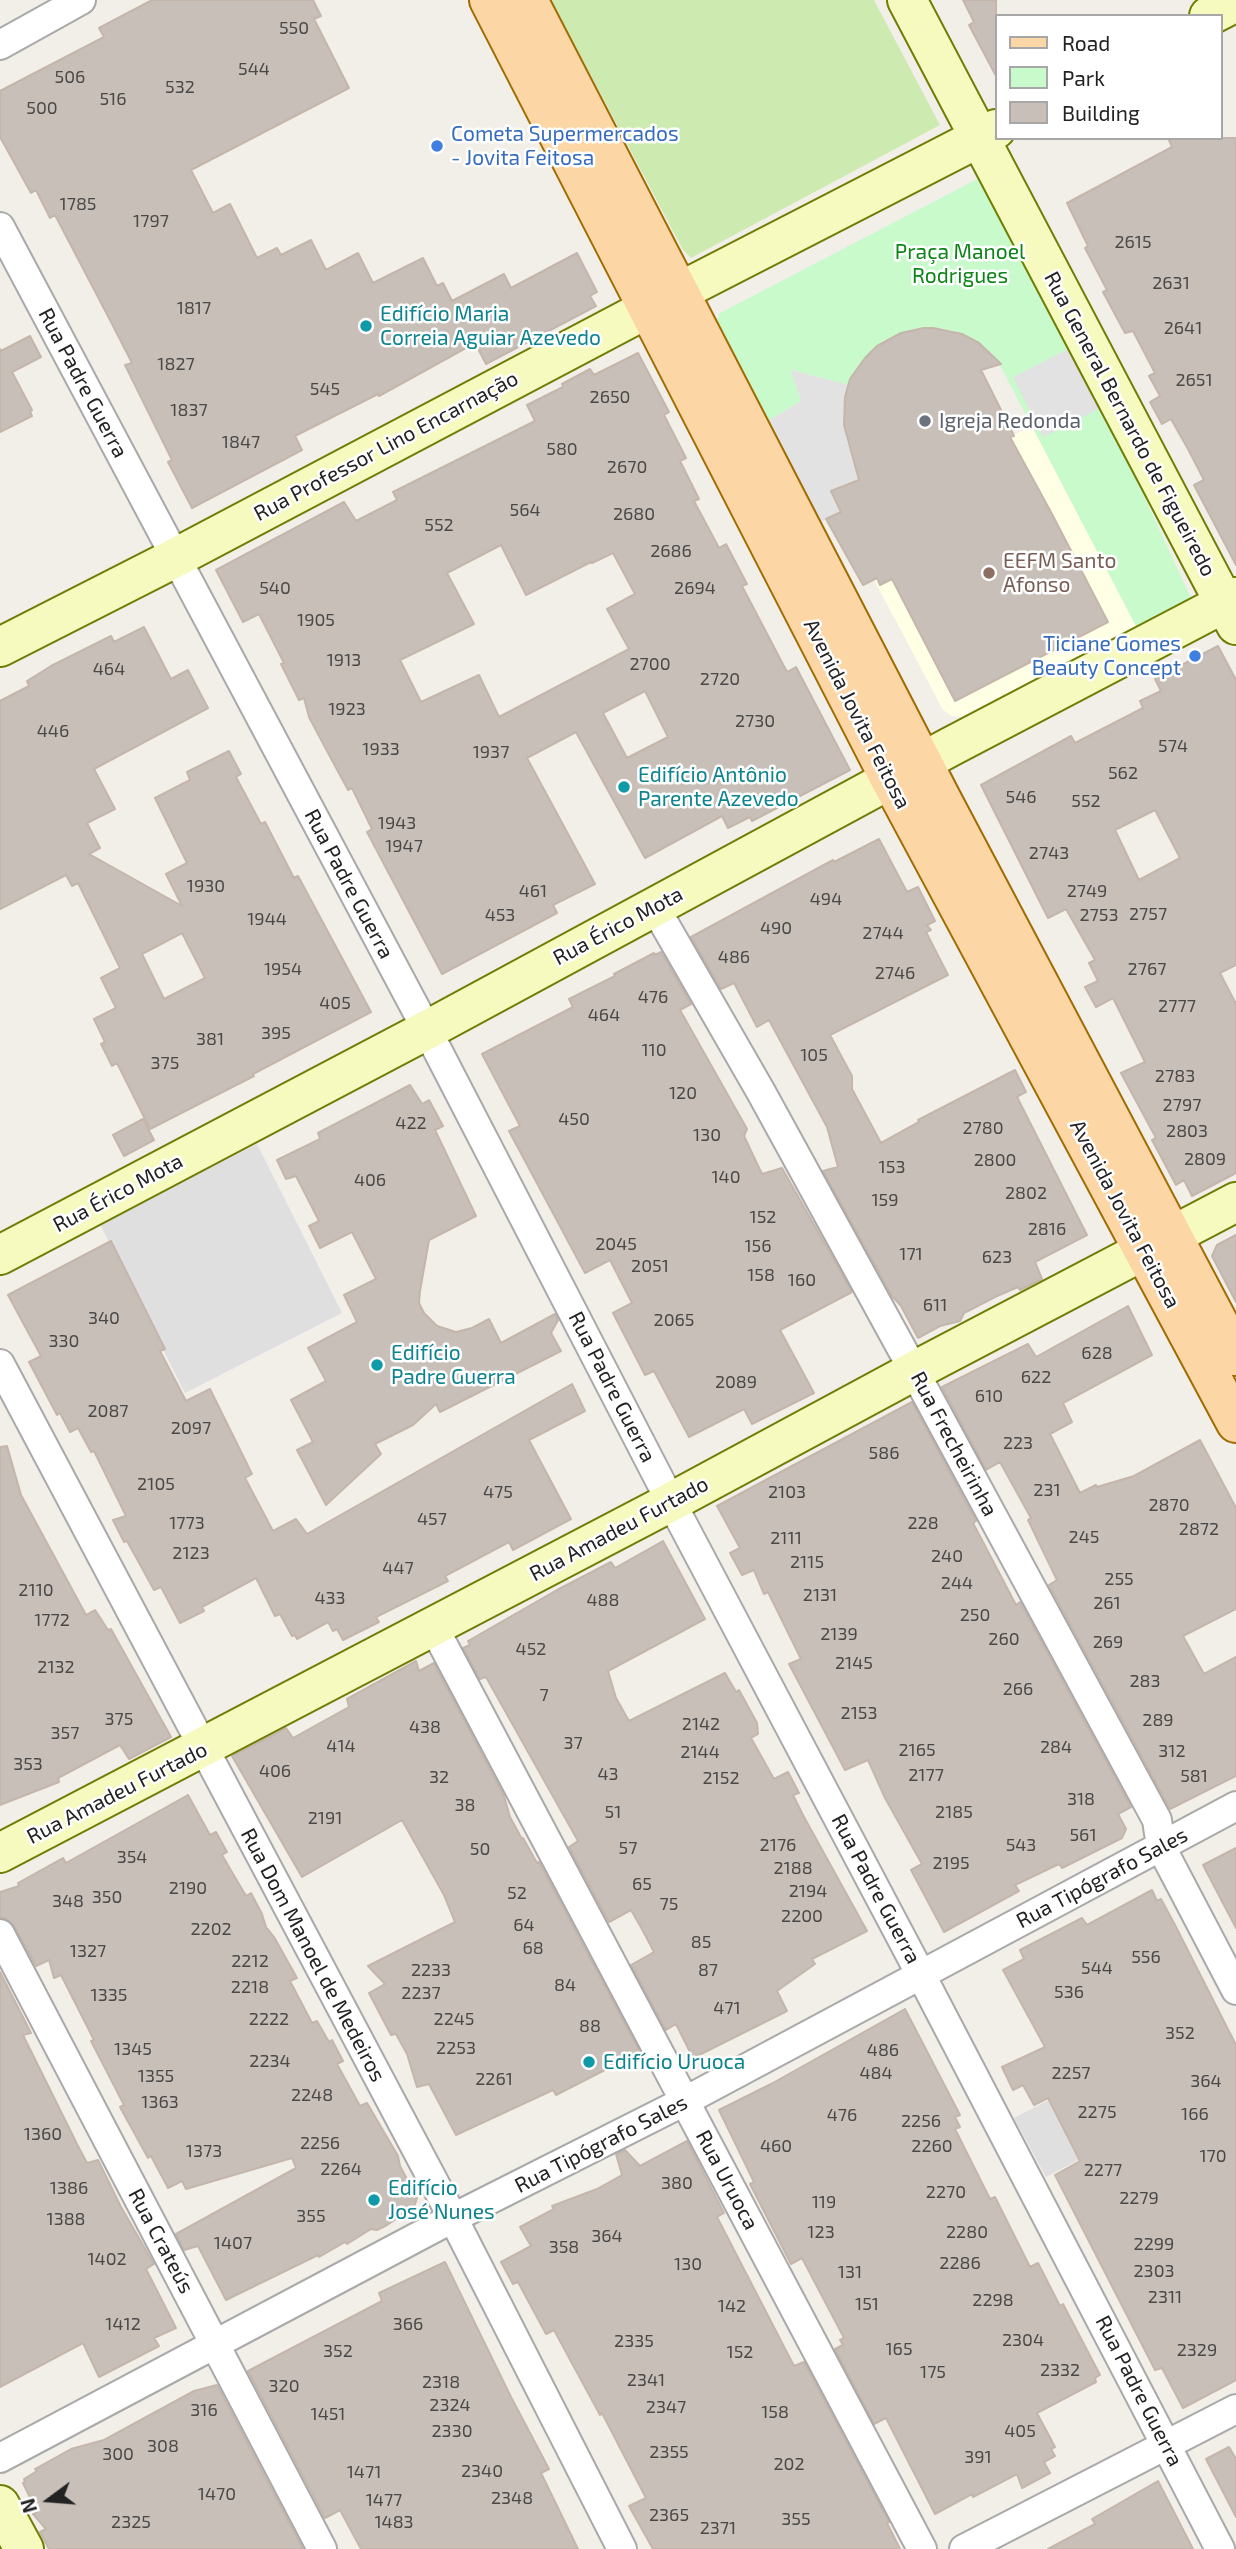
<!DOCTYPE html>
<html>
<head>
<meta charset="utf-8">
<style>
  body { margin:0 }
  #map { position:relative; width:1236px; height:2549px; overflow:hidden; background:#f2efe9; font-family:"Exo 2",sans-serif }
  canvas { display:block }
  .legend { position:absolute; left:995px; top:14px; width:228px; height:126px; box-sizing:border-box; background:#fff; border:2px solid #a7a7a7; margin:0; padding:9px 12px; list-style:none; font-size:21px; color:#222 }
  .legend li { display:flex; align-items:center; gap:14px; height:35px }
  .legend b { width:35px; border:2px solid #a7a7a7 }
  .north { position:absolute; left:14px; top:2465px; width:70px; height:70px; -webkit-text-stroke:5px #fff; paint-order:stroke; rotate:254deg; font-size:19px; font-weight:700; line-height:28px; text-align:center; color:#222 }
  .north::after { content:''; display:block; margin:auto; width:24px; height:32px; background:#222; clip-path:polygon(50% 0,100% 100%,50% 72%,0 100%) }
</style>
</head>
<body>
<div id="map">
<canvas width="1236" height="2549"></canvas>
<ul class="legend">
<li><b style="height:9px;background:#fcd6a4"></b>Road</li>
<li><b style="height:19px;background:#c8facc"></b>Park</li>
<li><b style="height:19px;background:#c7bfb8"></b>Building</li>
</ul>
<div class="north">N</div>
</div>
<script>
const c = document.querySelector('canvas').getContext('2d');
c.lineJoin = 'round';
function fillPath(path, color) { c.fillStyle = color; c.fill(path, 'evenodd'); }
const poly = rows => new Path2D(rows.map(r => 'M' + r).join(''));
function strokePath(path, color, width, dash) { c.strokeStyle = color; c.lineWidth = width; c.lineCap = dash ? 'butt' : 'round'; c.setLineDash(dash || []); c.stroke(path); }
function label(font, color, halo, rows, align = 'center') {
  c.font = font + ' "Exo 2",sans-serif'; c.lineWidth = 5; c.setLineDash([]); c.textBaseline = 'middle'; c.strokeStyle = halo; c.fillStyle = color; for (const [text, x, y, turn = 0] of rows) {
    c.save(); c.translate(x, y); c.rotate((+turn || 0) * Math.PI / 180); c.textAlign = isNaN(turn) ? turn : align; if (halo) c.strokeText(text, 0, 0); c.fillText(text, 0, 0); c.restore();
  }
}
const residential = poly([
  [257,1144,342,1313,185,1393,100,1224],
  [1127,2060,1158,2118,1046,2177,1014,2118]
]);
const education = poly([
  [1032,426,1136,626,961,717,952,716,943,710,842,519]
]);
const grass = poly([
  [551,0,874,0,940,125,691,258,683,250]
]);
const park = poly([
  [983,176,1103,407,1191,598,1136,626,1000,365,972,339,954,331,933,328,901,333,885,340,871,352,855,372,849,385,791,370,801,401,768,421,715,324,720,313]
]);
const parking = poly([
  [1072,347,1103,407,1043,437,1013,377],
  [791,370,849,385,844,403,844,425,848,444,865,477,831,491,841,512,821,522,768,421,801,401]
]);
const building = poly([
  [152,0,313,0,321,16,314,19,349,88,191,170,213,213,230,204,257,258,277,248,281,255,311,240,326,270,358,253,373,283,423,258,437,286,443,283,452,301,504,274,511,288,577,253,597,292,590,296,596,306,486,364,475,343,379,396,378,394,295,436,302,450,192,508,168,462,172,460,125,365,132,363,110,320,55,215,50,218,36,190,31,193,0,137,0,91,104,37,99,28,152,0],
  [963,0,996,0,996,76,969,25,974,22,963,0],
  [1168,138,1236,138,1236,565,1194,485,1204,480,1188,449,1171,419,1162,424,1150,402,1160,396,1149,376,1155,373,1133,331,1125,333,1103,292,1107,290,1085,248,1088,246,1067,203,1172,147,1168,138],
  [924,328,933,328,962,334,979,343,1001,364,981,370,1014,436,1010,437,1052,514,1108,622,955,701,892,579,880,585,877,578,863,585,826,519,841,512,831,491,859,480,844,425,845,397,850,379,865,358,877,346,901,333,924,328],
  [30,336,41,357,12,372,32,410,30,411,32,416,0,432,0,349,1,351,30,336],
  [638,353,669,412,664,415,686,458,680,461,699,499,694,501,719,548,726,544,747,584,742,586,787,672,796,667,850,770,752,821,750,817,728,828,722,816,645,858,576,732,527,758,595,884,553,905,557,913,442,974,367,832,372,829,352,788,348,790,327,751,309,717,304,698,299,700,281,664,284,663,259,614,243,622,216,570,344,502,356,521,397,500,393,492,535,421,527,405,563,387,562,384,590,369,594,375,638,353],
  [501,545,526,595,591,562,592,563,613,553,635,594,607,609,629,649,499,717,479,675,421,702,400,660,474,624,447,573,501,545],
  [645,691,668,737,627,758,603,713,645,691],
  [144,627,171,679,188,670,208,708,94,769,115,809,87,823,100,848,89,854,182,906,166,874,187,863,155,798,190,780,187,772,229,751,241,774,236,777,261,824,265,822,294,878,298,876,371,1012,253,1074,254,1076,150,1129,117,1063,112,1066,101,1044,105,1042,94,1019,116,1008,101,978,120,968,78,883,72,886,66,875,0,909,0,701,29,686,27,681,51,666,111,636,114,642,144,627],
  [182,933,205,978,164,999,142,954,182,933],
  [1218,646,1236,680,1236,965,1220,973,1236,1004,1236,1173,1192,1196,1184,1180,1176,1185,1152,1140,1156,1138,1121,1073,1145,1062,1113,998,1096,1007,1085,987,1098,981,1089,963,1095,960,1066,909,1048,918,981,785,1071,736,1075,743,1143,708,1140,701,1161,691,1155,679,1218,646],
  [1155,810,1180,858,1139,880,1115,830,1155,810],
  [879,839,907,892,918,887,935,921,927,925,931,930,926,932,948,975,830,1035,852,1076,852,1089,881,1143,919,1122,918,1120,1015,1070,1026,1092,1017,1097,1087,1235,1035,1262,1042,1279,1020,1290,1018,1287,997,1296,964,1313,960,1321,940,1326,918,1338,901,1306,892,1296,823,1171,838,1167,827,1127,769,1020,757,1027,734,983,721,989,691,937,833,860,834,862,879,839],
  [661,952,691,1004,680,1010,747,1129,744,1136,762,1174,782,1168,852,1292,780,1330,814,1393,752,1424,744,1409,689,1437,654,1371,645,1375,613,1313,632,1303,610,1260,585,1273,509,1131,520,1126,482,1054,573,1007,569,999,615,976,614,974,654,953,655,955,661,952],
  [410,1085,422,1104,429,1100,443,1126,435,1130,476,1216,429,1240,420,1291,419,1303,424,1313,437,1326,456,1332,472,1328,489,1319,501,1343,555,1314,558,1320,551,1333,561,1351,440,1412,436,1404,413,1425,375,1444,381,1454,326,1505,297,1450,313,1442,291,1400,326,1381,308,1348,357,1322,344,1295,376,1279,352,1232,320,1248,309,1226,319,1221,296,1176,286,1179,277,1160,320,1139,318,1133,410,1085],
  [143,1119,154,1140,124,1156,113,1135,143,1119],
  [1236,1235,1236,1302,1212,1256,1217,1245,1236,1235],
  [111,1241,165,1349,160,1351,186,1401,210,1389,252,1474,245,1478,273,1531,296,1519,307,1534,572,1384,585,1411,529,1440,571,1519,513,1550,509,1542,445,1576,448,1581,376,1617,379,1622,343,1640,337,1629,333,1631,328,1622,297,1639,295,1635,292,1636,280,1614,275,1616,256,1578,202,1607,204,1611,180,1623,161,1587,154,1590,127,1541,124,1542,113,1520,126,1516,94,1451,91,1452,78,1428,70,1432,60,1413,57,1415,29,1362,41,1356,8,1295,111,1241],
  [1128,1306,1152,1355,1063,1403,1072,1422,1050,1434,1080,1493,1096,1485,1097,1487,1134,1476,1200,1440,1236,1508,1236,1609,1183,1636,1204,1674,1236,1657,1236,1776,1170,1809,1049,1585,1057,1580,1028,1520,1031,1518,1000,1462,986,1470,942,1387,1028,1344,1036,1357,1128,1306],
  [912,1402,976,1521,973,1523,1016,1605,1020,1602,1131,1807,1118,1814,1126,1829,1122,1838,1062,1868,1059,1864,1015,1885,1019,1891,944,1932,911,1870,922,1864,885,1798,868,1760,845,1770,789,1664,801,1659,768,1592,764,1594,754,1570,742,1575,730,1553,740,1548,717,1506,912,1402],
  [7,1446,21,1495,86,1615,95,1610,108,1630,111,1629,171,1737,129,1759,120,1745,58,1778,59,1782,0,1805,0,1447,7,1446],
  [663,1541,705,1619,608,1671,616,1698,629,1721,725,1673,736,1692,739,1690,757,1723,758,1734,751,1738,774,1779,788,1772,799,1793,793,1795,804,1817,867,1931,812,1959,815,1964,777,1991,787,2011,693,2058,676,2024,666,2030,631,1965,654,1952,643,1931,631,1910,609,1922,569,1847,578,1841,486,1677,480,1679,463,1648,470,1645,468,1641,557,1590,611,1562,615,1568,663,1541],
  [416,1661,419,1671,434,1663,504,1796,510,1817,522,1839,523,1838,537,1863,539,1862,640,2052,556,2095,553,2090,456,2135,429,2084,417,2087,407,2054,396,2034,391,2035,369,1993,385,1984,368,1966,455,1922,444,1895,402,1820,302,1877,232,1756,286,1728,293,1738,349,1707,347,1699,416,1661],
  [188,1795,210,1835,216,1832,227,1852,222,1855,246,1896,251,1893,262,1914,266,1927,274,1937,297,1978,290,1981,312,2023,317,2021,329,2042,332,2040,343,2061,337,2064,360,2106,367,2103,398,2156,400,2166,417,2198,414,2207,387,2225,377,2230,371,2229,347,2244,345,2242,319,2257,318,2255,226,2300,198,2246,184,2250,176,2234,296,2168,292,2158,186,2189,182,2181,168,2188,151,2156,148,2158,120,2107,124,2105,91,2041,94,2040,61,1975,54,1978,49,1960,36,1966,14,1926,8,1920,0,1917,0,1892,19,1886,18,1883,63,1858,66,1863,188,1795],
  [1236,1848,1236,1928,1203,1865,1236,1848],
  [1152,1890,1157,1901,1161,1899,1175,1925,1236,2045,1236,2380,1183,2408,1162,2368,1155,2370,1055,2175,1080,2161,1048,2098,1034,2105,1023,2085,1013,2090,1002,2067,1045,2047,1003,1970,1024,1959,1020,1950,1082,1918,1087,1925,1152,1890],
  [0,1972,31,2033,23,2035,77,2144,87,2163,98,2160,121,2207,151,2259,154,2264,146,2269,176,2328,154,2338,159,2346,99,2377,83,2343,0,2387,0,1972],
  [905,2009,960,2115,955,2117,960,2127,955,2129,990,2199,995,2197,1030,2267,1038,2263,1060,2306,1063,2304,1100,2375,1095,2378,1096,2382,1037,2413,1055,2447,1051,2449,1055,2456,1044,2462,1050,2473,1022,2488,1017,2474,973,2497,972,2494,935,2514,886,2418,874,2424,835,2349,843,2345,840,2340,844,2338,802,2258,791,2264,750,2184,754,2182,719,2110,771,2084,905,2009],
  [687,2141,724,2213,717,2217,794,2366,804,2362,889,2522,887,2523,900,2549,653,2549,629,2506,646,2498,602,2413,600,2415,554,2330,546,2334,518,2282,513,2284,501,2262,531,2246,520,2227,554,2209,552,2206,597,2189,622,2175,616,2154,625,2150,640,2166,687,2141],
  [445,2262,511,2397,549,2469,541,2473,578,2549,361,2549,340,2510,325,2518,248,2371,382,2301,379,2293,445,2262],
  [217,2385,303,2549,49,2549,40,2532,46,2529,33,2514,37,2512,23,2483,25,2482,24,2479,37,2471,35,2469,71,2449,104,2440,194,2391,217,2385],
  [1229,2447,1236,2459,1236,2517,1206,2459,1229,2447],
  [1158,2481,1193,2549,1048,2549,1095,2524,1092,2519,1158,2481]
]);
const street = poly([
  [0,45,81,0],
  [0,227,427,1030,671,1502,921,1975,1220,2549],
  [654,906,761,1092,914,1371,1157,1820,1161,1847,1236,1990],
  [0,1364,453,2218,622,2549],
  [433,1626,922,2549],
  [0,1934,322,2549],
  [0,2458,453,2218,685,2101,1236,1806],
  [964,2549,1236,2409]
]);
const secondary = poly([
  [907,0,1236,625],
  [1209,16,1236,2],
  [0,647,175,558,677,293,996,129],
  [0,1255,427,1030,950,747,1236,597],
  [0,1853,671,1502,914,1371,1236,1202],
  [0,2505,24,2549]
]);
const primary = poly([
  [489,0,890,779,1236,1423],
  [528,0,943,802,1236,1356]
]);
const markers = [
  [437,146,7,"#3f7fe0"],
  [366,326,7,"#0f9aa8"],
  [925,421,7,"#6b7280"],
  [989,573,7,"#8d6e63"],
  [1195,656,7,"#3f7fe0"],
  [624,787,7,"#0f9aa8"],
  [377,1365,7,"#0f9aa8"],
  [589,2062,7,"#0f9aa8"],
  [374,2200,7,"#0f9aa8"]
];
const numberNames = [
  ["550",294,28],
  ["544",254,69],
  ["506",70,77],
  ["532",180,87],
  ["516",113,99],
  ["500",42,108],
  ["1785",78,204],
  ["1797",151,221],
  ["2615",1133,242],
  ["2631",1171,283],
  ["1817",194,308],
  ["2641",1183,328],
  ["1827",176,364],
  ["2651",1194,380],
  ["545",325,389],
  ["2650",610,397],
  ["1837",189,410],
  ["1847",241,442],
  ["580",562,449],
  ["2670",627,467],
  ["564",525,510],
  ["2680",634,514],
  ["552",439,525],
  ["2686",671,551],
  ["540",275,588],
  ["2694",695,588],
  ["1905",316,620],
  ["1913",344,660],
  ["2700",650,664],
  ["464",109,669],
  ["2720",720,679],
  ["1923",347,709],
  ["2730",755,721],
  ["446",53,731],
  ["574",1173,746],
  ["1933",381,749],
  ["1937",491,752],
  ["562",1123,773],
  ["546",1021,797],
  ["552",1086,801],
  ["1943",397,823],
  ["1947",404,846],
  ["2743",1049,853],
  ["1930",206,886],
  ["461",533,891],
  ["2749",1087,891],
  ["494",826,899],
  ["2757",1148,914],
  ["453",500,915],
  ["2753",1099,915],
  ["1944",267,919],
  ["490",776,928],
  ["2744",883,933],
  ["486",734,957],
  ["1954",283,969],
  ["2767",1147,969],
  ["2746",895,973],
  ["476",653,997],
  ["405",335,1003],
  ["2777",1177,1006],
  ["464",604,1015],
  ["395",276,1033],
  ["381",210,1039],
  ["110",654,1050],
  ["105",814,1055],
  ["375",165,1063],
  ["2783",1175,1076],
  ["120",683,1093],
  ["2797",1182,1105],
  ["450",574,1119],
  ["422",411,1123],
  ["2780",983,1128],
  ["2803",1187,1131],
  ["130",707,1135],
  ["2809",1205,1159],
  ["2800",995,1160],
  ["153",892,1167],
  ["140",726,1177],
  ["406",370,1180],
  ["2802",1026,1193],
  ["159",885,1200],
  ["152",763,1217],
  ["2816",1047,1229],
  ["2045",616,1244],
  ["156",758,1246],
  ["171",911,1254],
  ["623",997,1257],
  ["2051",650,1266],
  ["158",761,1275],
  ["160",802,1280],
  ["611",935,1305],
  ["340",104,1318],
  ["2065",674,1320],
  ["330",64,1341],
  ["628",1097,1353],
  ["622",1036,1377],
  ["2089",736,1382],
  ["610",989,1396],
  ["2087",108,1411],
  ["2097",191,1428],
  ["223",1018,1443],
  ["586",884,1453],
  ["2105",156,1484],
  ["231",1047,1490],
  ["475",498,1492],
  ["2103",787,1492],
  ["2870",1169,1505],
  ["457",432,1519],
  ["1773",187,1523],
  ["228",923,1523],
  ["2872",1199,1529],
  ["245",1084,1537],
  ["2111",786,1538],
  ["2123",191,1553],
  ["240",947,1556],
  ["2115",807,1562],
  ["447",398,1568],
  ["255",1119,1579],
  ["244",957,1583],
  ["2110",36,1590],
  ["2131",820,1595],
  ["433",330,1598],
  ["488",603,1600],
  ["261",1107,1603],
  ["250",975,1615],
  ["1772",52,1620],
  ["2139",839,1634],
  ["260",1004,1639],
  ["269",1108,1642],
  ["452",531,1649],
  ["2145",854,1663],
  ["2132",56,1667],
  ["283",1145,1681],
  ["266",1018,1689],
  ["7",544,1695],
  ["2153",859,1713],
  ["375",119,1719],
  ["289",1158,1720],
  ["2142",701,1724],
  ["438",425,1727],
  ["357",65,1733],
  ["37",573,1743],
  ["414",341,1746],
  ["284",1056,1747],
  ["2165",917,1750],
  ["312",1172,1751],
  ["2144",700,1752],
  ["353",28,1764],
  ["406",275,1771],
  ["43",608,1774],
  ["2177",926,1775],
  ["581",1194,1776],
  ["32",439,1777],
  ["2152",721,1778],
  ["318",1081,1799],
  ["38",465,1805],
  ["51",613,1812],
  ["2185",954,1812],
  ["2191",325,1818],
  ["561",1083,1835],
  ["2176",778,1845],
  ["543",1021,1845],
  ["57",628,1848],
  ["50",480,1849],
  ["354",132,1857],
  ["2195",951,1863],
  ["2188",793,1868],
  ["65",642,1884],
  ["2190",188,1888],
  ["2194",808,1891],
  ["52",517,1893],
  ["350",107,1897],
  ["348",68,1901],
  ["75",669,1904],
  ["2200",802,1916],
  ["64",524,1925],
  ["2202",211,1929],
  ["85",701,1942],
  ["68",533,1948],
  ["1327",88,1951],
  ["556",1146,1957],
  ["2212",250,1961],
  ["544",1097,1968],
  ["2233",431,1970],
  ["87",708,1970],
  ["84",565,1985],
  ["2218",250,1987],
  ["536",1069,1992],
  ["2237",421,1993],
  ["1335",109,1995],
  ["471",727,2008],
  ["2222",269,2019],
  ["2245",454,2019],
  ["88",590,2026],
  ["352",1180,2033],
  ["2253",456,2048],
  ["1345",133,2049],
  ["486",883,2050],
  ["2234",270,2061],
  ["484",876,2073],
  ["2257",1071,2073],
  ["1355",156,2076],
  ["2261",494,2079],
  ["364",1206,2081],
  ["2248",312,2095],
  ["1363",160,2102],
  ["2275",1097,2112],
  ["166",1195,2114],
  ["476",842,2115],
  ["2256",921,2121],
  ["1360",43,2134],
  ["2256",320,2143],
  ["460",776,2146],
  ["2260",932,2146],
  ["1373",204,2151],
  ["170",1213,2156],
  ["2264",341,2169],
  ["2277",1103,2170],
  ["380",677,2183],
  ["1386",69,2188],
  ["2270",946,2192],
  ["2279",1139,2198],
  ["119",824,2202],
  ["355",311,2216],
  ["1388",66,2219],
  ["123",821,2232],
  ["2280",967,2232],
  ["364",607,2236],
  ["1407",233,2243],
  ["2299",1154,2244],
  ["358",564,2247],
  ["1402",107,2259],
  ["2286",960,2263],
  ["130",688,2264],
  ["2303",1154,2271],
  ["131",850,2272],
  ["2311",1165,2297],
  ["2298",993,2300],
  ["151",867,2304],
  ["142",732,2306],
  ["1412",123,2324],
  ["366",408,2324],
  ["2304",1023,2340],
  ["2335",634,2341],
  ["165",899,2349],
  ["2329",1197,2350],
  ["352",338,2351],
  ["152",740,2352],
  ["2332",1060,2370],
  ["175",933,2372],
  ["2341",646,2380],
  ["2318",441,2382],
  ["320",284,2386],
  ["2324",450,2405],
  ["2347",666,2407],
  ["316",204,2410],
  ["158",775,2412],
  ["1451",328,2414],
  ["2330",452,2431],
  ["405",1020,2431],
  ["308",163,2446],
  ["2355",669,2452],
  ["300",118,2454],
  ["391",978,2457],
  ["202",789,2464],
  ["2340",482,2471],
  ["1471",364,2472],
  ["1470",217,2494],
  ["2348",512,2498],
  ["1477",384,2500],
  ["2365",669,2515],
  ["355",796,2519],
  ["2325",131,2522],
  ["1483",394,2522],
  ["2371",718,2528]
];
const shopNames = [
  ["Cometa Supermercados",451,134],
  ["- Jovita Feitosa",451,158],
  ["Ticiane Gomes",1181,644,"right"],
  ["Beauty Concept",1181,668,"right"]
];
const parkNames = [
  ["Praça Manoel",960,252],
  ["Rodrigues",960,276]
];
const cultureNames = [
  ["Edifício Maria",380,314],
  ["Correia Aguiar Azevedo",380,338],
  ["Edifício Antônio",638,775],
  ["Parente Azevedo",638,799],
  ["Edifício",391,1353],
  ["Padre Guerra",391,1377],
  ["Edifício Uruoca",603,2062],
  ["Edifício",388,2188],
  ["José Nunes",388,2212]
];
const streetNames = [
  ["Rua Padre Guerra",83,383,62],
  ["Rua General Bernardo de Figueiredo",1130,424,62],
  ["Rua Professor Lino Encarnação",386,446,-28],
  ["Avenida Jovita Feitosa",857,714,63],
  ["Rua Padre Guerra",349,884,62],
  ["Rua Érico Mota",618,926,-28],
  ["Rua Érico Mota",118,1193,-28],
  ["Avenida Jovita Feitosa",1125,1214,62],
  ["Rua Padre Guerra",612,1387,63],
  ["Rua Frecheirinha",954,1444,62],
  ["Rua Amadeu Furtado",619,1529,-28],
  ["Rua Amadeu Furtado",117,1793,-27],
  ["Rua Tipógrafo Sales",1102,1878,-28],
  ["Rua Padre Guerra",876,1889,62],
  ["Rua Dom Manoel de Medeiros",313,1955,62],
  ["Rua Tipógrafo Sales",601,2144,-27],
  ["Rua Uruoca",727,2180,62],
  ["Rua Crateús",161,2241,62],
  ["Rua Padre Guerra",1139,2391,63]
];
const worshipNames = [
  ["Igreja Redonda",939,421]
];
const educationNames = [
  ["EEFM Santo",1003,561],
  ["Afonso",1003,585]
];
fillPath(residential, '#e0dfdf');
fillPath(education, '#ffffe5');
fillPath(grass, '#cdebb0');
fillPath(park, '#c8facc');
fillPath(parking, '#e2e2e2');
fillPath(building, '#c7bfb8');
strokePath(building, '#c4b6ab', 2);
strokePath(street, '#a9a9a9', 32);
strokePath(secondary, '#707d05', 42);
strokePath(primary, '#a06b00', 42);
strokePath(street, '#fff', 28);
strokePath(secondary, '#f7fabf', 38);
strokePath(primary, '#fcd6a4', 38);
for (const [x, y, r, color] of markers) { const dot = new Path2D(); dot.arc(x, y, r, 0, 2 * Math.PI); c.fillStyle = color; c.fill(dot); strokePath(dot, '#fff', 2.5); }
label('18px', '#4b4948', null, numberNames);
label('21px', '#366cbe', '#fff', shopNames, 'left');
label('21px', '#0c8416', '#fff', parkNames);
label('21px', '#0d838f', '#fff', cultureNames, 'left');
label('21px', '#222', '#fff', streetNames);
label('21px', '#5b616d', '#fff', worshipNames, 'left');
label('21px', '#785e54', '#fff', educationNames, 'left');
</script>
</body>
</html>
